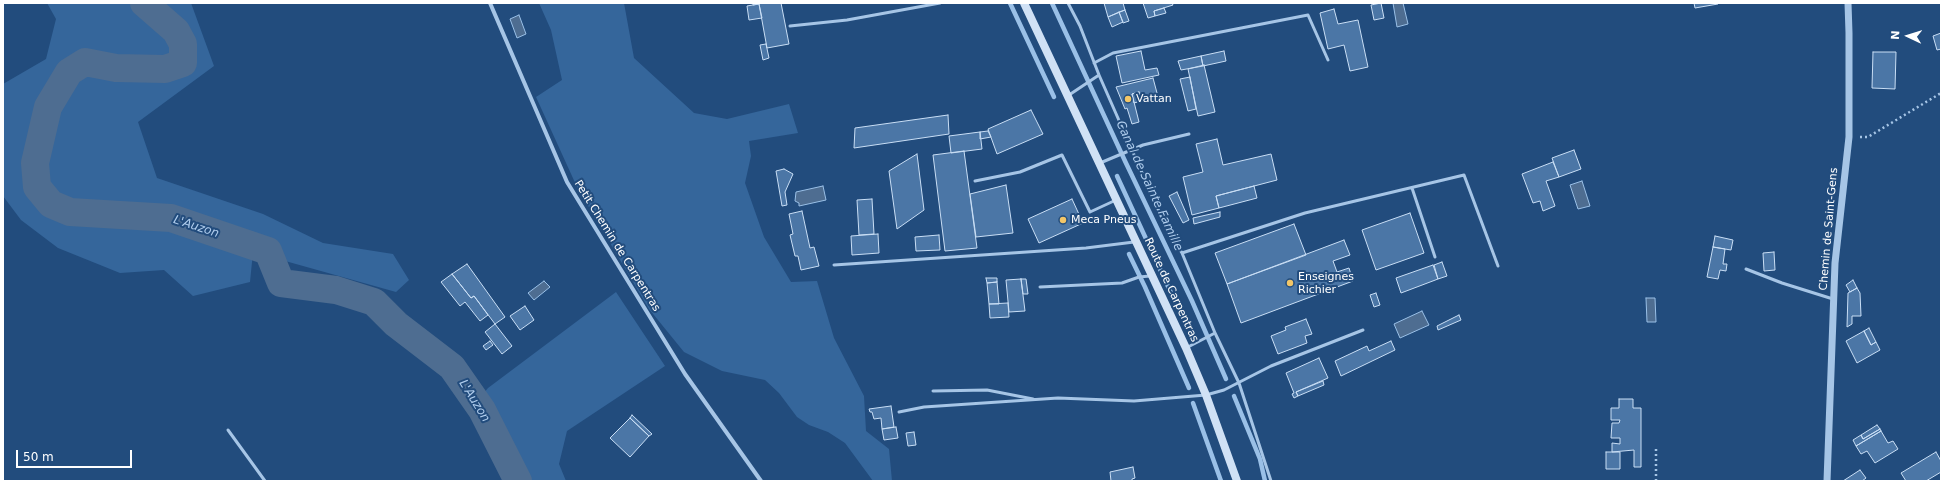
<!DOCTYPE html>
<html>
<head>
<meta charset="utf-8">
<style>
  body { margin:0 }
  #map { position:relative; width:1944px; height:484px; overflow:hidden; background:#224c7d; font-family:"DejaVu Sans",sans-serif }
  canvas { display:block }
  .frame { position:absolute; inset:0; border:4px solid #fff; pointer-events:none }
  .north { position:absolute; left:1888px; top:16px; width:40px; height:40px; -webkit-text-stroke:3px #224c7d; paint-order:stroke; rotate:274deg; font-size:11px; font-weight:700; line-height:16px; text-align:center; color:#fff }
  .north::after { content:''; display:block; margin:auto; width:14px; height:18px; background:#fff; clip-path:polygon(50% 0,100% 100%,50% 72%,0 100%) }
  .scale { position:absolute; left:16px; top:450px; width:116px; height:18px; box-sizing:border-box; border:2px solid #fff; border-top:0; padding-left:5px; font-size:12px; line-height:14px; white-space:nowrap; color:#fff; -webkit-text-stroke:3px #224c7d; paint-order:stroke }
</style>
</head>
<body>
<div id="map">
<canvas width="1944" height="484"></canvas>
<div class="frame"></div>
<div class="north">N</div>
<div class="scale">50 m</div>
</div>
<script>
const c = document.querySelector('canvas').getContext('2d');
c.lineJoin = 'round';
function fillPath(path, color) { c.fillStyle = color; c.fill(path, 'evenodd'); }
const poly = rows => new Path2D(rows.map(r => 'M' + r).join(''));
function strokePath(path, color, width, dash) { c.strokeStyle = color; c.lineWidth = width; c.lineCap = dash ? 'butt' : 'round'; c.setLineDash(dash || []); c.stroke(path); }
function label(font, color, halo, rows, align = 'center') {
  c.font = font + ' "DejaVu Sans",sans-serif'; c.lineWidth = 4; c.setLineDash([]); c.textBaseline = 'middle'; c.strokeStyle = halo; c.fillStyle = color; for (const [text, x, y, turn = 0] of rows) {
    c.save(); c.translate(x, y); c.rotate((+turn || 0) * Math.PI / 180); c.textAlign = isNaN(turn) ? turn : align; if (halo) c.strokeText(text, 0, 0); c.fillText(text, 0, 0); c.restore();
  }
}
const green = poly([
  [47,3,191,3,214,66,138,122,157,178,263,214,323,243,393,254,409,280,396,292,253,252,250,282,193,296,164,270,120,273,58,248,21,220,3,196,3,84,46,59,56,19],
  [539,3,624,3,634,58,694,113,727,119,789,104,798,133,749,141,751,156,745,183,764,237,791,282,817,281,834,338,864,396,866,431,889,449,892,481,873,481,845,443,828,432,809,425,797,417,779,393,765,380,722,371,684,352,649,309,577,187,536,97,562,80,551,30],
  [616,292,665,366,567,431,559,464,566,481,525,481,485,408,478,400,488,388]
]);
const water = poly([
  [1393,3,1403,3,1408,24,1397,27,1393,3],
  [519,15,526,34,517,38,510,19,519,15],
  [1582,181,1590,206,1578,209,1570,185,1582,181],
  [823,186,826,200,799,206,799,203,795,201,796,192,823,186],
  [544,281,550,287,534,300,528,293,544,281],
  [1646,298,1655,298,1656,322,1647,322,1646,298],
  [1422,311,1429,325,1400,338,1394,324,1422,311]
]);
const stream = poly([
  [1010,3,1054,97],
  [1052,3,1125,161,1192,301,1226,379],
  [1117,176,1178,308],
  [1129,254,1145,287,1189,388],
  [1234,396,1260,459,1265,481],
  [1193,403,1221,481]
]);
const river = poly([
  [144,3,176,31,183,44,183,63,165,69,116,68,85,62,69,72,48,107,35,163,37,187,51,204,70,212,171,218,268,251,281,283,336,290,374,302,396,324,452,367,482,410,518,481]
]);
const building = poly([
  [753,3,781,3,789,44,767,48,759,4,753,5,753,3],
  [1104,3,1123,3,1125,10,1108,17,1104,3],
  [1143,3,1172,3,1173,5,1154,11,1155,16,1148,18,1143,3],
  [1381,3,1384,18,1374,20,1371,5,1381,3],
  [1694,3,1718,3,1718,4,1695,8,1694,3],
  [759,4,762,18,749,20,747,6,759,4],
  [1164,8,1166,13,1155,16,1154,11,1164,8],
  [1334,9,1338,24,1358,20,1368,67,1350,71,1344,45,1328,49,1320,13,1334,9],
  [1125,10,1129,21,1123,23,1119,12,1125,10],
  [1119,12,1123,22,1112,27,1108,17,1119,12],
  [1941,33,1941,49,1937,50,1933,36,1941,33],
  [766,44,769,58,763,60,760,45,766,44],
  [1141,51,1145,70,1157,68,1159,75,1122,83,1116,56,1141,51],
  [1224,51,1226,61,1203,66,1201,56,1224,51],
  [1873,52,1896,52,1895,89,1872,88,1873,52],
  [1201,56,1203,66,1181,70,1178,61,1201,56],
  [1204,65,1215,112,1198,116,1188,69,1204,65],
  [1190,77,1196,109,1188,111,1180,79,1190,77],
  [1153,78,1157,93,1140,98,1139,92,1132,94,1139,122,1132,124,1127,108,1125,109,1116,87,1153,78],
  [1139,92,1141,101,1134,103,1132,94,1139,92],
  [1031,110,1043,134,997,154,988,129,1031,110],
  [948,115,949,134,854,148,855,128,948,115],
  [988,131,991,137,980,139,980,132,988,131],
  [980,132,982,149,951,153,949,136,980,132],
  [1217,139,1223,165,1271,154,1277,180,1216,196,1219,208,1192,215,1183,177,1203,172,1196,144,1217,139],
  [1574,150,1581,169,1559,177,1552,158,1574,150],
  [964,151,977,248,945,251,933,155,964,151],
  [917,154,924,210,897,229,889,171,917,154],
  [1553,162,1559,177,1546,181,1555,206,1543,211,1540,201,1533,203,1522,174,1553,162],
  [784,169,793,174,785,192,787,205,782,206,776,171,784,169],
  [1006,185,1013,233,976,237,970,194,1006,185],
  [1254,186,1257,198,1219,208,1216,196,1254,186],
  [1177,192,1189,220,1183,223,1169,196,1177,192],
  [872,199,874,234,859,235,857,200,872,199],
  [1072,199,1083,223,1039,243,1028,219,1072,199],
  [802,211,810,248,814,247,819,266,801,270,798,256,795,256,790,235,793,234,789,214,802,211],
  [1220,212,1220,217,1194,224,1193,218,1220,212],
  [1410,213,1424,253,1376,270,1362,230,1410,213],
  [1294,224,1306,255,1227,284,1215,253,1294,224],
  [878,234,879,253,852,255,851,236,878,234],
  [939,235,940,250,916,251,915,237,939,235],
  [1715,236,1733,240,1731,250,1713,247,1715,236],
  [1344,240,1350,255,1333,261,1337,272,1349,268,1353,281,1241,323,1227,284,1344,240],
  [1713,247,1725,249,1723,264,1727,264,1726,271,1720,270,1718,279,1707,277,1713,247],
  [1774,252,1775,270,1764,271,1763,253,1774,252],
  [1442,262,1447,276,1438,279,1434,265,1442,262],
  [467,264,505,317,495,324,474,296,471,298,452,274,467,264],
  [1433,265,1438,279,1401,293,1396,278,1433,265],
  [452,274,471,298,474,296,488,315,480,321,465,302,460,306,441,282,452,274],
  [986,278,997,278,997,282,987,283,986,278],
  [1021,279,1025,311,1009,312,1006,280,1021,279],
  [1021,279,1026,279,1028,294,1023,294,1021,279],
  [1853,280,1857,288,1850,292,1846,285,1853,280],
  [997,282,999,304,989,304,987,283,997,282],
  [1857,288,1860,293,1861,316,1852,316,1852,324,1847,327,1848,293,1857,288],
  [1376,293,1380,305,1374,307,1370,295,1376,293],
  [1008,303,1009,317,990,318,989,304,1008,303],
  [525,306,534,320,520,330,510,316,525,306],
  [1459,315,1461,320,1438,330,1437,326,1459,315],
  [1306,319,1312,334,1305,336,1307,343,1278,354,1271,336,1286,330,1285,327,1306,319],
  [495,324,512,346,502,354,485,332,495,324],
  [1869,328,1876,342,1871,345,1864,331,1869,328],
  [1864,331,1871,345,1876,342,1880,350,1857,363,1846,341,1864,331],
  [490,341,493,345,486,350,483,346,490,341],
  [1391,341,1395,350,1341,376,1335,361,1367,346,1369,351,1391,341],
  [1319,358,1328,378,1296,392,1298,396,1294,398,1292,394,1294,393,1286,373,1319,358],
  [1323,381,1324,385,1298,396,1296,392,1323,381],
  [1619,399,1633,399,1633,408,1641,408,1641,467,1634,467,1634,450,1612,452,1612,443,1620,444,1620,438,1611,438,1612,423,1619,423,1620,420,1611,420,1611,408,1619,408,1619,399],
  [891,406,894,427,882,429,881,418,874,419,872,412,870,412,869,409,891,406],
  [632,415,652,434,649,436,630,418,632,415],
  [630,418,649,436,630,457,610,438,630,418],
  [1877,425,1880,429,1863,439,1861,435,1877,425],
  [896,427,898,438,884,440,882,429,896,427],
  [1880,429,1881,431,1856,446,1853,440,1861,435,1863,439,1880,429],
  [1881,431,1888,443,1893,441,1898,449,1875,463,1867,451,1861,454,1856,446,1881,431],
  [914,432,916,445,908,446,906,433,914,432],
  [1606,452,1620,452,1620,469,1606,469,1606,452],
  [1936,452,1941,461,1941,472,1926,481,1906,481,1901,473,1936,452],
  [1133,467,1135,478,1132,479,1132,481,1111,481,1110,472,1133,467],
  [1860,470,1866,478,1862,481,1843,481,1860,470]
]);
const path = poly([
  [1860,137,1868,137,1941,93],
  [1656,481,1656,447]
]);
const service = poly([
  [1068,3,1080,26,1099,75,1069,95],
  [790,26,847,20,940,3],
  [1094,63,1113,53,1308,15,1328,60],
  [1099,75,1165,225,1182,253],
  [1100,163,1143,145,1189,134],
  [975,181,1020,172,1062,155,1090,212,1116,200],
  [1412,188,1435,257],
  [834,265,1086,248,1134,242],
  [1746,269,1782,283,1833,299],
  [1040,287,1122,283,1139,277,1150,276],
  [1215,333,1239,383,1271,481],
  [1186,348,1215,333,1182,253,1305,213,1464,175,1498,266],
  [933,391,987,390,1033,399],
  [899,412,924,407,1058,398,1134,401,1206,395,1224,390,1271,366,1363,330],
  [228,430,265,481]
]);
const minor = poly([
  [490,3,567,182,685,374,761,481]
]);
const tertiary = poly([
  [1827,481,1835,263,1849,137,1849,33,1848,3]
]);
const secondary = poly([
  [1024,3,1186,348,1206,395,1237,481]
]);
const markers = [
  [1128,99,4,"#f2c668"],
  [1063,220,4,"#f2c668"],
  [1290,283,4,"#f2c668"]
];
const poiNames = [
  ["Vattan",1136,99],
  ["Meca Pneus",1071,220],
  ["Enseignes",1298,277],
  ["Richier",1298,290]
];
const streetNames = [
  ["Chemin de Saint-Gens",1829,229,-85],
  ["Petit Chemin de Carpentras",617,246,58],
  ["Route de Carpentras",1171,290,65]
];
const waterNames = [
  ["Canal de Sainte Famille",1149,186,65],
  ["L'Auzon",196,227,18],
  ["L'Auzon",474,401,58]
];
fillPath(green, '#35669b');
fillPath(water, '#4e6d91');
strokePath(water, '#9ac0e7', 1);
strokePath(stream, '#9ac0e7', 4.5);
strokePath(river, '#4e6d91', 28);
fillPath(building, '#4b76a6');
strokePath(building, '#c9def5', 1);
strokePath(path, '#a6c5e6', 2.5, [2, 3]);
strokePath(service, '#a6c5e6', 3);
strokePath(minor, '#a6c5e6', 4);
strokePath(tertiary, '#a6c5e6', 7);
strokePath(secondary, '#d0e1f5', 8);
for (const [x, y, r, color] of markers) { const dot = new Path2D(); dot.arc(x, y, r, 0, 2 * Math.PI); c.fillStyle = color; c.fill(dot); strokePath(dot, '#224c7d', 1.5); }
label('11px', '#fff', '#224c7d', poiNames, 'left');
label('11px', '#fff', '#224c7d', streetNames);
label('italic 12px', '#b1ceee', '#224c7d', waterNames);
</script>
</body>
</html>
